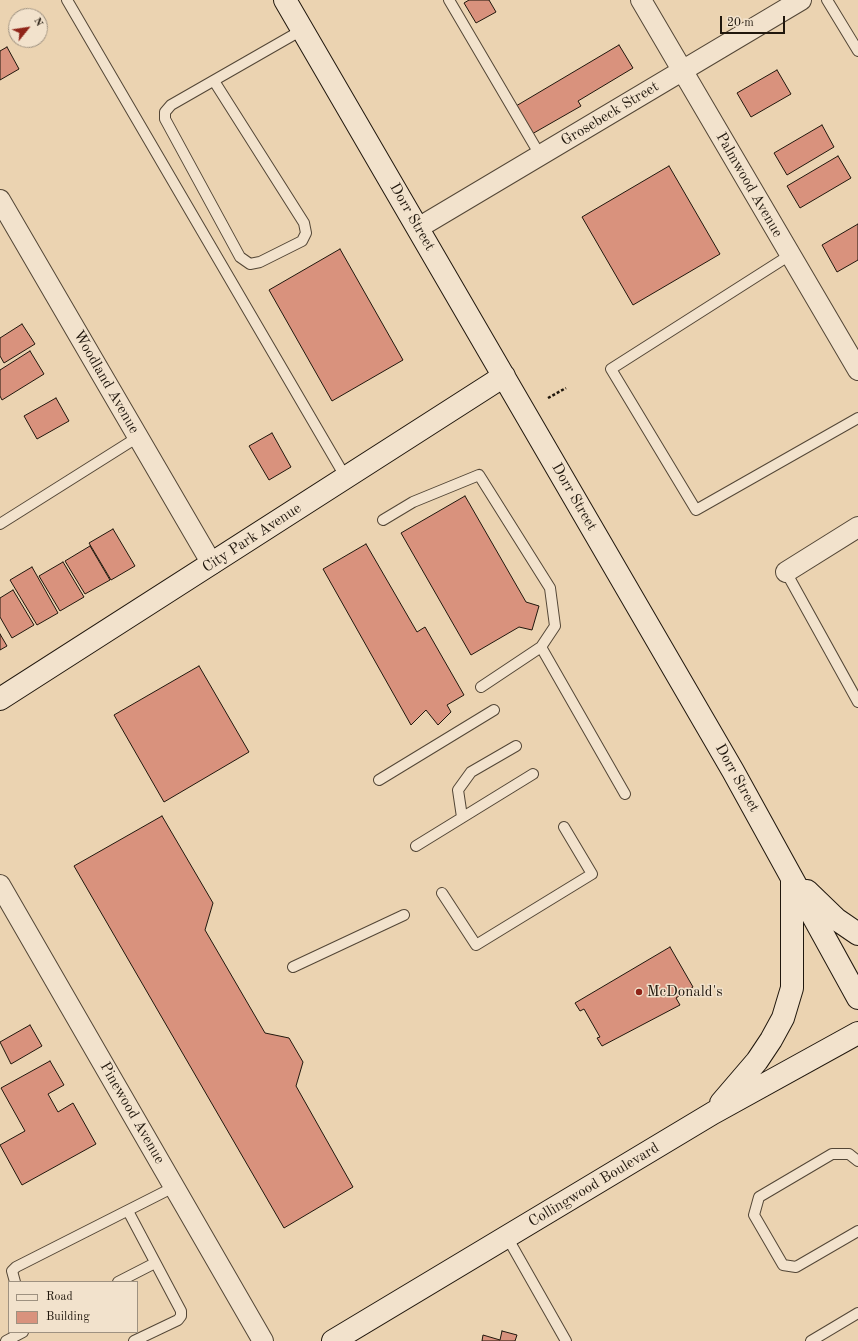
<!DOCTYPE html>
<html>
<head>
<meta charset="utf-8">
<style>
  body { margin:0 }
  #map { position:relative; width:858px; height:1341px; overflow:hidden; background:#ebd3b1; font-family:"Old Standard TT",serif }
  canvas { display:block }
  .legend { position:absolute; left:8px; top:1281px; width:130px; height:52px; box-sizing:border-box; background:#f2e2cc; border:1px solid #9e9180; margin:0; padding:5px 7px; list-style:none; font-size:12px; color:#20170d }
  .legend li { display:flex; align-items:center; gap:8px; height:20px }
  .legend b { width:20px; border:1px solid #9e9180 }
  .north { position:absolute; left:8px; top:8px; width:40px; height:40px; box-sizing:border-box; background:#f2e2cc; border:1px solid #9e9180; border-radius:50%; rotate:60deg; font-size:11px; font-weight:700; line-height:16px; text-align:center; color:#20170d }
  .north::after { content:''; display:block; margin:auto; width:14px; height:18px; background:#8f2418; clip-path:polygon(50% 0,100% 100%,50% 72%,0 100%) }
  .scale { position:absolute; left:720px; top:16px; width:65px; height:18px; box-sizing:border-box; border:2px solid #20170d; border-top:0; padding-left:5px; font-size:12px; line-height:14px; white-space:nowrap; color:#20170d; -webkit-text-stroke:3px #f2e2cc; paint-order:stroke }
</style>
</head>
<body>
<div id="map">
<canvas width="858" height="1341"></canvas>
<ul class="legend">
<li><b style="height:5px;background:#f2e2cc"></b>Road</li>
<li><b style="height:11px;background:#d9927d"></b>Building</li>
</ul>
<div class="north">N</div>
<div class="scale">20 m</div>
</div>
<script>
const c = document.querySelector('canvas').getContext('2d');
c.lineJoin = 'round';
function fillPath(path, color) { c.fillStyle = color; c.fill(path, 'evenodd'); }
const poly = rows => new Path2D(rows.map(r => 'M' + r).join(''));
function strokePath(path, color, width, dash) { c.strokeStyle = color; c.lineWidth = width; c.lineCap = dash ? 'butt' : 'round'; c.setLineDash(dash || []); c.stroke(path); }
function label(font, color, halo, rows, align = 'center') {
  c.font = font + ' "Old Standard TT",serif'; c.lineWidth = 3; c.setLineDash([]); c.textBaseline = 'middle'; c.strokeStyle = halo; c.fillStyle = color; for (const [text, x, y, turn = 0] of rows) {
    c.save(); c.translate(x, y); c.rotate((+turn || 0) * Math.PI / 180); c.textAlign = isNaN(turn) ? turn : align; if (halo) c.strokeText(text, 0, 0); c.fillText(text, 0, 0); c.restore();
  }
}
const building = poly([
  [469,0,489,0,496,12,476,23,464,3,469,0],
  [619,45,633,68,578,101,581,106,532,134,516,106,619,45],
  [7,47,19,69,0,80,0,51,7,47],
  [777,70,791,94,751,117,737,93,777,70],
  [822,125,834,147,787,175,774,153,822,125],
  [838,156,851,178,800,208,787,186,838,156],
  [669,166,720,254,633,305,582,217,669,166],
  [858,224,858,260,837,272,822,245,858,224],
  [340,249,403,360,332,401,269,290,340,249],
  [22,324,35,344,4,363,0,356,0,338,22,324],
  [30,351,44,374,2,400,0,396,0,370,30,351],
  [56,398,69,421,37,439,24,416,56,398],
  [272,433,291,467,269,480,249,446,272,433],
  [465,496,526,602,539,606,532,630,519,627,471,655,401,533,465,496],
  [113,529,135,566,111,580,89,543,113,529],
  [366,544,417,632,425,627,464,695,447,705,451,712,438,725,426,710,411,725,323,569,366,544],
  [90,546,110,580,85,594,65,561,90,546],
  [63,562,84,597,60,611,39,576,63,562],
  [32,567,58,613,37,625,10,580,32,567],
  [13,590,34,625,12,638,0,617,0,598,13,590],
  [0,634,7,646,0,650,0,634],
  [199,666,249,752,164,802,114,715,199,666],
  [162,816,213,903,205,930,265,1033,289,1038,303,1062,296,1086,353,1187,284,1228,74,866,162,816],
  [670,947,693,987,676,998,680,1005,602,1046,597,1038,600,1037,584,1009,580,1011,575,1003,670,947],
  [30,1025,42,1046,11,1064,0,1042,30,1025],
  [50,1061,64,1085,48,1094,58,1112,73,1103,96,1144,22,1185,0,1145,25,1131,1,1088,50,1061],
  [502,1331,517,1335,515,1341,482,1341,483,1335,500,1340,502,1331]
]);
const path = poly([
  [548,398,566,388]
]);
const lane = poly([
  [67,0,346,478],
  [449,0,540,155],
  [827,0,858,51],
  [214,81,304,223,306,233,302,241,260,262,250,264,240,257,165,119,165,112,171,105,302,30],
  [790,255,611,369,696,510,858,418],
  [383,520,413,502,479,475,550,588,555,626,541,647],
  [0,524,138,437],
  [786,572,858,702],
  [481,687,541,647,625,794],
  [379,780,494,710],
  [462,817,458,790,471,772,516,746],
  [416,846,533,774],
  [442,893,476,945,592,874,564,827],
  [293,967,404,915],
  [858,1161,849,1154,832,1154,759,1197,754,1215,783,1265,796,1267,858,1231],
  [128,1211,181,1311,181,1316,178,1320,134,1341],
  [507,1237,566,1341],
  [15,1282,12,1271,16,1267,174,1187],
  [118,1282,155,1263],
  [6,1341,23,1332],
  [811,1341,858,1313]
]);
const street = poly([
  [641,0,858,370],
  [0,200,212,564],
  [418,228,801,0],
  [786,572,858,527],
  [0,885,263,1341]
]);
const secondary = poly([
  [285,0,733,771,858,998],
  [0,699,504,376],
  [807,891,836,919,858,934],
  [721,1103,757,1061,771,1040,783,1018,792,988,792,880],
  [333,1341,713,1113,858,1033]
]);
const markers = [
  [639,992,4,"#8f2418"]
];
const streetNames = [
  ["Grosebeck Street",610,114,-31],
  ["Palmwood Avenue",749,185,60],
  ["Dorr Street",412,217,60],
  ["Woodland Avenue",106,382,60],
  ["Dorr Street",574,497,60],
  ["City Park Avenue",252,538,-33],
  ["Dorr Street",737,778,61],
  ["Pinewood Avenue",132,1113,60],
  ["Collingwood Boulevard",594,1185,-31]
];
const poiNames = [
  ["McDonald's",647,992]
];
fillPath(building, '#d9927d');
strokePath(building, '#20170d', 1);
strokePath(lane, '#534636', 12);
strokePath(street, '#534636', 22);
strokePath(secondary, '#20170d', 24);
strokePath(path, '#20170d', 2.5, [3, 2]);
strokePath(lane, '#f2e2cc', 10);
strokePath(street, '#f2e2cc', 20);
strokePath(secondary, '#f2e2cc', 22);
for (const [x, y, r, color] of markers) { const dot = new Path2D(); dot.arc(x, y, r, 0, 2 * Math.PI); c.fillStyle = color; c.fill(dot); strokePath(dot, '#f2e2cc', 1.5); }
label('15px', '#20170d', '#f2e2cc', streetNames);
label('15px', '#20170d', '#f2e2cc', poiNames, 'left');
</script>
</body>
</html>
